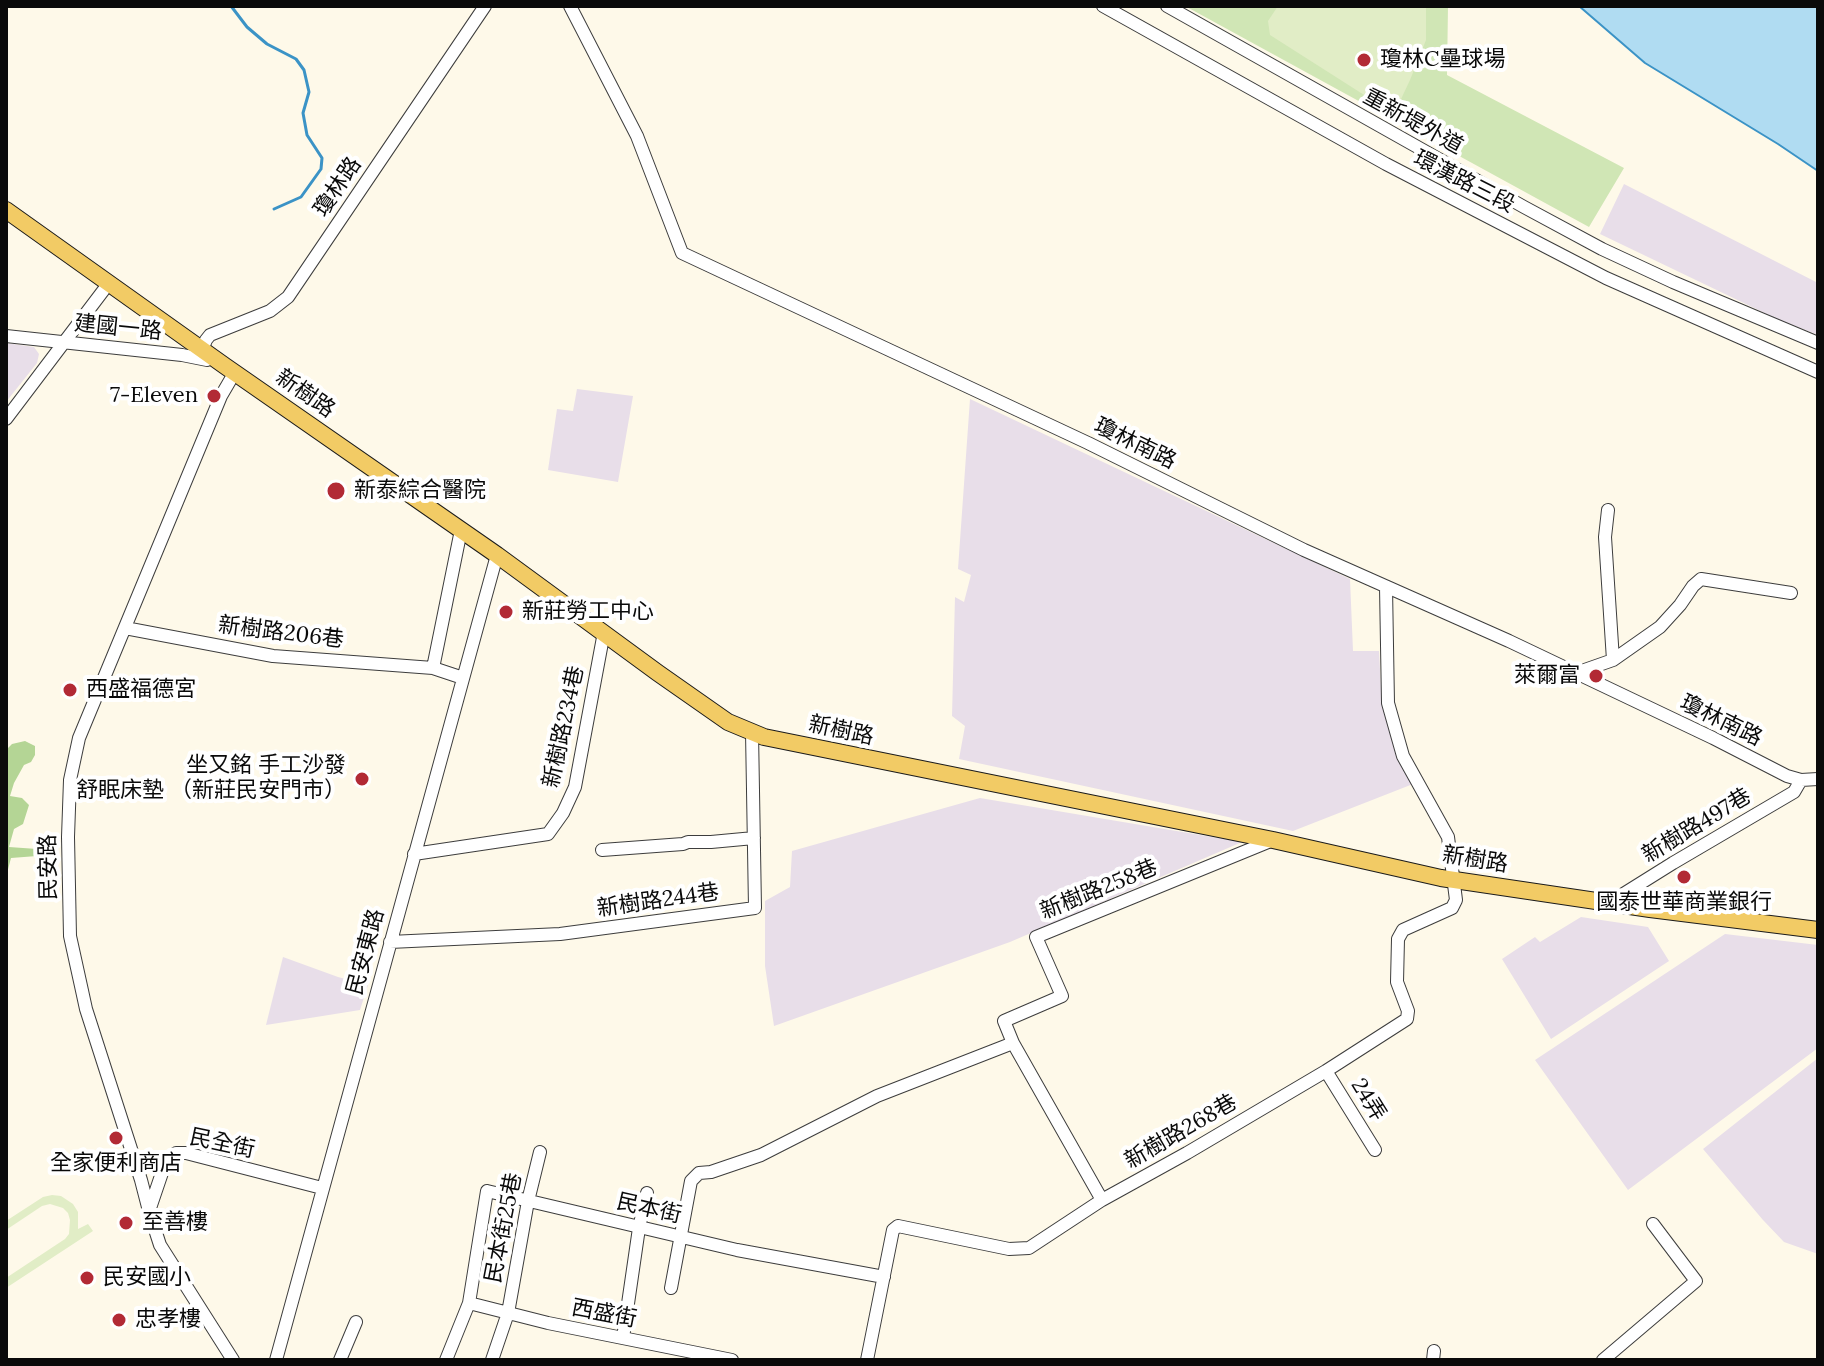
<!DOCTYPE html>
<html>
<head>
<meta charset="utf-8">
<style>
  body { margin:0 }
  #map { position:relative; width:1824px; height:1366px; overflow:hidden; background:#fef9e9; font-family:Lora,serif }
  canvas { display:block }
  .frame { position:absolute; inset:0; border:8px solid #0a0a0a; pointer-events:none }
</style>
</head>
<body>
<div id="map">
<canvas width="1824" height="1366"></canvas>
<div class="frame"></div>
</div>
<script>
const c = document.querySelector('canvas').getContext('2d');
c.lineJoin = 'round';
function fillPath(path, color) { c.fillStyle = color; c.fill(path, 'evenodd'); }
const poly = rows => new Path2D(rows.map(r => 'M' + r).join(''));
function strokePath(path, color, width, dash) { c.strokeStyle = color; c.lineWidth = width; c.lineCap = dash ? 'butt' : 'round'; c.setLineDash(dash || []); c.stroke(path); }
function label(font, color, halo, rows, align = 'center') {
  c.font = font + ' Lora,"Noto Sans TC",serif'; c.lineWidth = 8; c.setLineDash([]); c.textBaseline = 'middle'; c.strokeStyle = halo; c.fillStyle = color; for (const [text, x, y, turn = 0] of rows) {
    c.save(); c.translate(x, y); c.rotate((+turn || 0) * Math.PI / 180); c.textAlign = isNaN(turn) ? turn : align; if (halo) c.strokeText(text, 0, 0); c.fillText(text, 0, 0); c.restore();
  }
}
const industrial = poly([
  [1624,184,1818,283,1818,335,1775,318,1600,234],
  [6,343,34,347,39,354,37,363,6,402],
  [577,389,633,396,618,482,548,470,557,409,573,411],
  [970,399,1350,579,1353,651,1379,651,1382,706,1413,784,1293,831,959,759,965,726,952,716,955,597,964,602,971,575,958,569],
  [980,798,1242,842,1010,942,774,1026,765,966,765,901,790,887,792,851],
  [1581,917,1648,927,1669,961,1551,1039,1502,959,1535,937,1540,942],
  [1725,934,1818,945,1818,1048,1628,1190,1535,1060],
  [283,957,338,977,368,985,360,1010,266,1025],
  [1818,1058,1818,1254,1784,1242,1763,1220,1703,1149]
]);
const green = poly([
  [1185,6,1448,6,1447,75,1624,168,1589,227]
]);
const forest = poly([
  [25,741,35,746,35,755,31,762,24,765,14,783,10,796,22,798,29,805,23,824,14,829,9,847,37,849,37,856,11,858,6,877,6,750,12,744]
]);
const pitch = poly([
  [1278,6,1426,6,1426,40,1410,80,1394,114,1270,35,1268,21],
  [52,1195,61,1196,73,1204,78,1212,78,1229,88,1224,93,1231,6,1288,6,1278,65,1239,69,1234,70,1220,68,1213,63,1208,50,1204,42,1206,6,1230,6,1221,43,1197]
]);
const water = poly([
  [1579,6,1818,6,1818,171,1778,144,1645,63,1579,6]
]);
const stream = poly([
  [231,6,247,27,267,44,296,59,304,70,309,92,303,113,307,135,322,158,321,169,301,197,274,209]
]);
const minor = poly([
  [570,6,637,136,682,253,1088,443,1304,550,1509,641,1713,738,1787,776,1801,780,1818,779],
  [1103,6,1386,164,1606,278,1818,372],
  [1167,6,1524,207,1602,249,1673,282,1818,343],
  [6,336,182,355,207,360],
  [199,358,206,340,210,335,270,311,288,297,485,6],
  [6,419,109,283],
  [1608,510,1605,537,1613,660],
  [125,628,273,656,433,668,463,678],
  [433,668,461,530],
  [1576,673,1613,660,1660,627,1680,605,1693,586,1701,579,1791,593],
  [602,850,683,844,688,842,711,842,754,838],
  [414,854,548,834,563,813,575,787,604,632],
  [1609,903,1673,863,1794,792,1801,780],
  [390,942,560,934,755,908,752,732],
  [1013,1043,1004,1021,1062,996,1036,937,1273,840],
  [1326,1071,1375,1150],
  [149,1211,166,1161,176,1153,186,1153,322,1188],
  [671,1288,691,1181,699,1173,711,1172,761,1155,877,1096,1013,1043,1102,1200,1187,1153,1326,1071,1407,1019,1408,1011,1397,982,1398,939,1403,930,1452,908,1456,900,1448,837,1403,756,1388,703,1386,587],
  [469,1303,548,1323,732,1360],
  [623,1338,639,1228,647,1193],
  [233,1360,160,1245,149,1211,141,1180,86,1009,81,986,70,936,68,837,70,780,79,738,221,396,235,372],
  [276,1360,497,555],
  [340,1360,356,1322],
  [446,1360,469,1303,487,1191,737,1250,884,1277],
  [492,1360,508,1313,528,1201,540,1152],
  [867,1360,893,1230,898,1226,1009,1249,1029,1248,1102,1200],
  [1433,1360,1434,1351],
  [1603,1360,1696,1281,1653,1224]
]);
const major = poly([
  [6,210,225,366,497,555,658,673,728,722,764,737,1273,840,1441,878,1650,909,1818,930]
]);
const markers = [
  [1364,60,8,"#b22a35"],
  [214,396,8,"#b22a35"],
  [336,491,10,"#b22a35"],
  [506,612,8,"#b22a35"],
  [1596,676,8,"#b22a35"],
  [70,690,8,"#b22a35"],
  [362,779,8,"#b22a35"],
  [1684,877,8,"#b22a35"],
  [116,1138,8,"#b22a35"],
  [126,1223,8,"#b22a35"],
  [87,1278,8,"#b22a35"],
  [119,1320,8,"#b22a35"]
];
const poiNames = [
  ["瓊林C壘球場",1380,60],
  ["7-Eleven",198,396,"right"],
  ["新泰綜合醫院",354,491],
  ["新莊勞工中心",522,612],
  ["萊爾富",1580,676,"right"],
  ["西盛福德宮",86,690],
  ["坐又銘 手工沙發",346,766,"right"],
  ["舒眠床墊 （新莊民安門市）",346,791,"right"],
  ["國泰世華商業銀行",1684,903,"center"],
  ["全家便利商店",116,1164,"center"],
  ["至善樓",142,1223],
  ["民安國小",103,1278],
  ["忠孝樓",135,1320]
];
const streetNames = [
  ["重新堤外道",1413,122,29],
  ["環漢路三段",1464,182,27],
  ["瓊林路",338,187,-56],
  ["建國一路",118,328,6],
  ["新樹路",305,394,35],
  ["瓊林南路",1135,444,26],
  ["新樹路206巷",281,633,7],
  ["瓊林南路",1721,721,26],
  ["新樹路234巷",564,727,-78],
  ["新樹路",841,731,12],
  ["新樹路497巷",1697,826,-31],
  ["新樹路",1475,860,9],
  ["民安路",49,867,-91],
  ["新樹路258巷",1099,890,-22],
  ["新樹路244巷",658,901,-8],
  ["民安東路",366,952,-75],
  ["24弄",1368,1100,58],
  ["新樹路268巷",1181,1132,-30],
  ["民全街",222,1144,12],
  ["民本街",649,1209,13],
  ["民本街25巷",504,1228,-79],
  ["西盛街",604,1314,11]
];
fillPath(industrial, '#e8dee9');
fillPath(green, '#d0e6b5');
fillPath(forest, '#b4d595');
fillPath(pitch, '#e1edc6');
fillPath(water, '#b0dcf2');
strokePath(water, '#3b93c6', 2);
strokePath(stream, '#3b93c6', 3);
strokePath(minor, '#3d3d3d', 14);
strokePath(major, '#1b1b1b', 18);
strokePath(minor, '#fff', 12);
strokePath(major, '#f2cb65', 16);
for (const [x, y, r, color] of markers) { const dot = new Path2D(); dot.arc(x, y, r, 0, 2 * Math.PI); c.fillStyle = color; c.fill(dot); strokePath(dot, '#fff', 3); }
label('22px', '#0a0a0a', '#fff', poiNames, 'left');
label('22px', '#0a0a0a', '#fff', streetNames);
</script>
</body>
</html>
